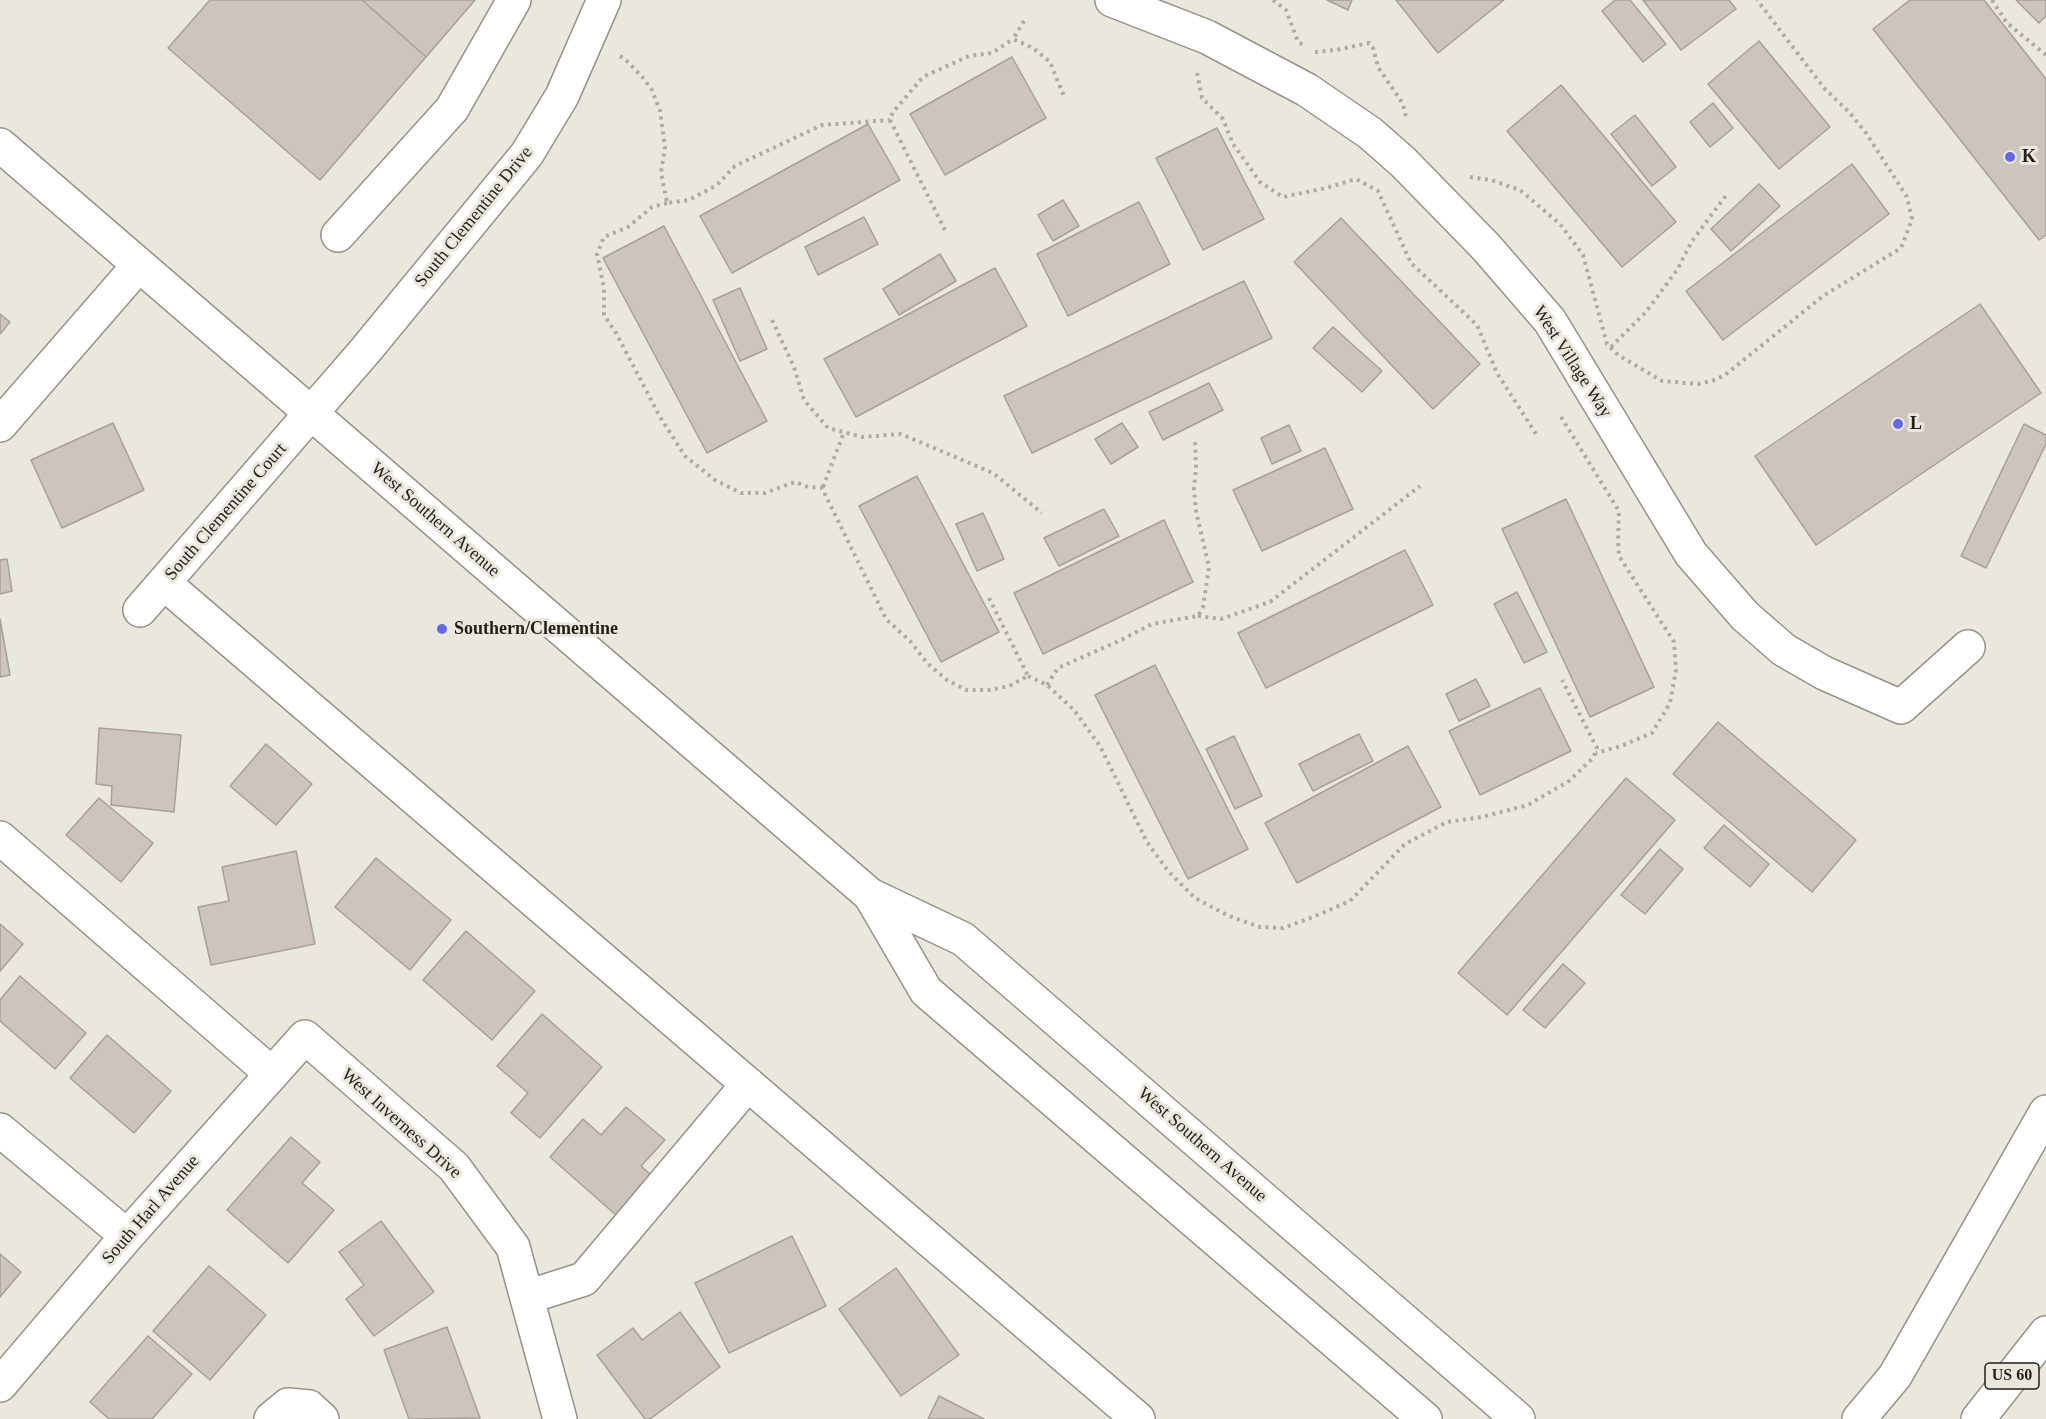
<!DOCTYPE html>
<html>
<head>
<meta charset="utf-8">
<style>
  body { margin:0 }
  canvas { display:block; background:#eae8dd }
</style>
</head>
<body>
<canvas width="2046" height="1419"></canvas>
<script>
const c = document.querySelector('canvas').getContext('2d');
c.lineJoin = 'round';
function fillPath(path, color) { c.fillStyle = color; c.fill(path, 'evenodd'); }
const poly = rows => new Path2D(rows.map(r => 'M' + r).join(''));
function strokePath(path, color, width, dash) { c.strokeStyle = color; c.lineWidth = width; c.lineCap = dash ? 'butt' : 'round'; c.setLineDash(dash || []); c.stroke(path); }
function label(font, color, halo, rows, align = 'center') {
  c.font = font + ' "Times New Roman",serif'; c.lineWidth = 6; c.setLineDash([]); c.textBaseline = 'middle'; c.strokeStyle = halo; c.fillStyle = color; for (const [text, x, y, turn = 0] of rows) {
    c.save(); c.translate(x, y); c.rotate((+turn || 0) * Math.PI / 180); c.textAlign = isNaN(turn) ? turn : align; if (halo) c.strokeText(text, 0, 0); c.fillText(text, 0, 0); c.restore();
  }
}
const building = poly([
  [210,0,362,0,426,57,320,180,168,48,210,0],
  [362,0,475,0,426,57,362,0],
  [1327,0,1352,0,1348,10,1327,0],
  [1396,0,1504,0,1438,53,1396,0],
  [1615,0,1630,0,1666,44,1643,62,1602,11,1615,0],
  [1643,0,1729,0,1736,9,1681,50,1643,0],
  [1910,0,1984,0,2046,79,2046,235,2039,240,1873,29,1910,0],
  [2016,0,2046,0,2046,16,2039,23,2016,0],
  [1759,41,1830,127,1779,169,1708,84,1759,41],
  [1012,57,1046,118,945,175,910,114,1012,57],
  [1561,85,1676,222,1622,267,1507,131,1561,85],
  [1713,103,1733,128,1710,147,1690,122,1713,103],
  [1635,115,1676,167,1652,186,1611,134,1635,115],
  [868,124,900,180,732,273,700,216,868,124],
  [1217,128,1264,219,1203,250,1156,158,1217,128],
  [1852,164,1889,214,1723,340,1686,291,1852,164],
  [1759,184,1780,206,1731,251,1711,229,1759,184],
  [1063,200,1079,226,1053,241,1038,215,1063,200],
  [1139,202,1170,264,1068,316,1037,254,1139,202],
  [864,217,878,244,818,275,805,247,864,217],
  [1341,218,1480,364,1433,409,1294,262,1341,218],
  [664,226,767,421,707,453,603,258,664,226],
  [940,254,956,281,899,315,883,289,940,254],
  [995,268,1027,326,856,417,824,359,995,268],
  [1244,281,1272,338,1032,453,1004,396,1244,281],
  [740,288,767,349,740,361,713,300,740,288],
  [1980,304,2041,393,1816,545,1755,456,1980,304],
  [0,314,10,322,0,334,0,314],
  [1333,327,1382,371,1362,392,1313,348,1333,327],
  [1209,383,1223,410,1163,440,1149,412,1209,383],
  [113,423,144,490,62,528,31,460,113,423],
  [1122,423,1138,447,1111,464,1095,439,1122,423],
  [2024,424,2046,435,2046,444,1986,568,1961,556,2024,424],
  [1289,425,1301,451,1272,464,1261,438,1289,425],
  [1325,448,1353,509,1262,551,1233,490,1325,448],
  [917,476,999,632,941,662,859,506,917,476],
  [1566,499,1654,687,1590,717,1502,529,1566,499],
  [1104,509,1119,536,1059,566,1044,538,1104,509],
  [983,513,1004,559,977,571,956,524,983,513],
  [1164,520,1193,582,1043,654,1014,593,1164,520],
  [1405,550,1433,605,1266,688,1238,633,1405,550],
  [7,559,12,591,0,594,0,560,7,559],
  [1517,592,1547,652,1524,663,1494,604,1517,592],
  [0,619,10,675,0,677,0,619],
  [1155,665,1248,849,1188,879,1095,695,1155,665],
  [1476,679,1490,706,1459,721,1446,694,1476,679],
  [1540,688,1571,751,1480,795,1449,731,1540,688],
  [1718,722,1856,840,1812,892,1673,774,1718,722],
  [99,728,181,735,174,812,111,805,112,786,96,784,99,728],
  [1359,734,1373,761,1313,791,1299,764,1359,734],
  [1234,736,1262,796,1235,809,1206,749,1234,736],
  [266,744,312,784,276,825,230,786,266,744],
  [1408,746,1441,807,1297,883,1265,823,1408,746],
  [1626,778,1675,820,1507,1015,1458,973,1626,778],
  [99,798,153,843,121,882,66,835,99,798],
  [1724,825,1769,864,1750,887,1704,848,1724,825],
  [1660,849,1683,869,1645,914,1621,895,1660,849],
  [296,851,315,944,211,965,198,907,229,901,222,867,296,851],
  [376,858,451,920,410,970,335,907,376,858],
  [0,924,23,944,0,971,0,924],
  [466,931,535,991,492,1040,423,980,466,931],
  [1563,964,1585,983,1545,1028,1523,1010,1563,964],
  [20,976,86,1033,55,1069,0,1021,0,1000,20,976],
  [542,1014,602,1067,540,1138,511,1113,528,1093,497,1066,542,1014],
  [107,1035,171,1091,134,1133,70,1078,107,1035],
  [626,1107,665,1140,641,1166,652,1176,617,1216,550,1157,583,1119,601,1135,626,1107],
  [291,1137,320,1162,302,1183,334,1210,288,1263,227,1210,291,1137],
  [381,1221,434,1292,374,1336,346,1299,364,1285,339,1252,381,1221],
  [792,1236,826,1306,729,1353,695,1283,792,1236],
  [0,1254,21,1272,0,1297,0,1254],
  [209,1266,266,1315,210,1380,153,1331,209,1266],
  [896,1268,959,1355,901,1396,839,1309,896,1268],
  [680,1312,720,1367,650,1419,645,1419,597,1355,633,1328,642,1340,680,1312],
  [447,1327,480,1418,409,1419,384,1350,447,1327],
  [148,1336,192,1374,152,1419,109,1419,90,1402,148,1336],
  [939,1396,984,1419,928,1419,939,1396]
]);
const path = poly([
  [1273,0,1286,10,1298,42,1304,45],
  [1992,0,2007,23,2046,55],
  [1024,21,1013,39,1033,48,1050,62,1065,99],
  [1315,52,1336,50,1369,43,1373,48,1378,67,1403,104,1406,117],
  [620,56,626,60,643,78,652,90,660,111,665,148,661,172,667,203,689,200,717,185,735,166,822,125,890,120],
  [1197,73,1202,98,1223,119,1233,144,1260,182,1283,197,1326,188,1356,179,1378,191,1411,263,1477,325,1497,373,1536,434],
  [1470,177,1491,180,1520,190,1560,224,1583,255,1607,344,1618,355,1662,381,1698,384,1712,381,1725,375,1823,296,1901,248,1912,219,1907,197,1866,133,1849,112,1824,88,1757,0],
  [667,203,652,207,628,227,604,237,597,254,604,288,604,315,616,333,660,417,685,456,715,480,741,493,765,493,795,482,808,487,822,488,886,619,910,641,927,663,947,680,966,690,990,690,1009,686,1028,676,989,598],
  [945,230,890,120,893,112,923,77,969,56,992,53,1013,39],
  [772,320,794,367,804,400,828,428,862,437,901,434,993,473,1042,513],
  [1611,347,1646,312,1677,270,1692,241,1727,194],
  [1561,417,1619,511,1618,540,1619,556,1674,642,1676,670,1670,703,1652,733,1621,746,1596,753],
  [823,487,844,432],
  [1198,616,1221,619,1270,602,1420,486],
  [1028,676,1047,685,1074,710,1100,746,1147,842,1168,871,1195,898,1229,916,1260,927,1283,928,1313,917,1350,901,1405,844,1447,822,1482,817,1528,805,1569,781,1593,758,1597,748,1562,680],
  [1047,685,1058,668,1121,640,1152,624,1198,616,1203,607,1209,567,1196,511,1194,489,1196,468,1195,438]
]);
const minor = poly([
  [1112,0,1207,37,1307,90,1370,133,1403,162,1486,247,1550,321,1691,554,1745,616,1784,650,1824,673,1901,707,1968,647],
  [338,235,452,109,514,0],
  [0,425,139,265],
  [164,583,1138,1419],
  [140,610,365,351,527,154,562,96,604,0],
  [0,838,272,1074],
  [0,1130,127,1236],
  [527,1297,584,1279,748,1084],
  [0,1385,127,1236,305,1037,454,1167,513,1247,560,1419],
  [271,1419,288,1405,309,1407,322,1419]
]);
const major = poly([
  [0,145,870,895,963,939,1518,1419],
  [870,895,926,991,1425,1419]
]);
const highway = poly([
  [1859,1419,1895,1376,2046,1112],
  [1978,1419,2046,1333]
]);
const markers = [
  [2010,157,6,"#6469e2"],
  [1898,424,6,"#6469e2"],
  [442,629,6,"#6469e2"]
];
const shields = [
  [2012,1376,54]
];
const shieldNames = [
  ["US 60",2012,1376]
];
const poiNames = [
  ["K",2022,157],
  ["L",1910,424],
  ["Southern/Clementine",454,629]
];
const streetNames = [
  ["South Clementine Drive",474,217,-51],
  ["West Village Way",1572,362,57],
  ["South Clementine Court",226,512,-49],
  ["West Southern Avenue",435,520,41],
  ["West Inverness Drive",401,1124,42],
  ["West Southern Avenue",1202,1145,41],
  ["South Harl Avenue",151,1210,-49]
];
fillPath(building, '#cdc5bc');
strokePath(building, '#a7a097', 1.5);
strokePath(minor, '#959389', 36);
strokePath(major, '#959389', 36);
strokePath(highway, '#959389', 36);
strokePath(path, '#acaaa2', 4, [3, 4.5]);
strokePath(minor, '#fff', 33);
strokePath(major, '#fff', 33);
strokePath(highway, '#fff', 33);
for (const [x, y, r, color] of markers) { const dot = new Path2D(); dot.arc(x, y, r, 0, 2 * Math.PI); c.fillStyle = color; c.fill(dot); strokePath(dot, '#eae8dd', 2); }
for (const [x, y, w] of shields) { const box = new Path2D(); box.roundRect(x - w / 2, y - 13, w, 26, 4.5); c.fillStyle = '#eae8dd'; c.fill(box); strokePath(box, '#1f1e1a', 1.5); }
label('bold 16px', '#1f1e1a', null, shieldNames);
label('bold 18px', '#1f1e1a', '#eae8dd', poiNames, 'left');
label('18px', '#1f1e1a', '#eae8dd', streetNames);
</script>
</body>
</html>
